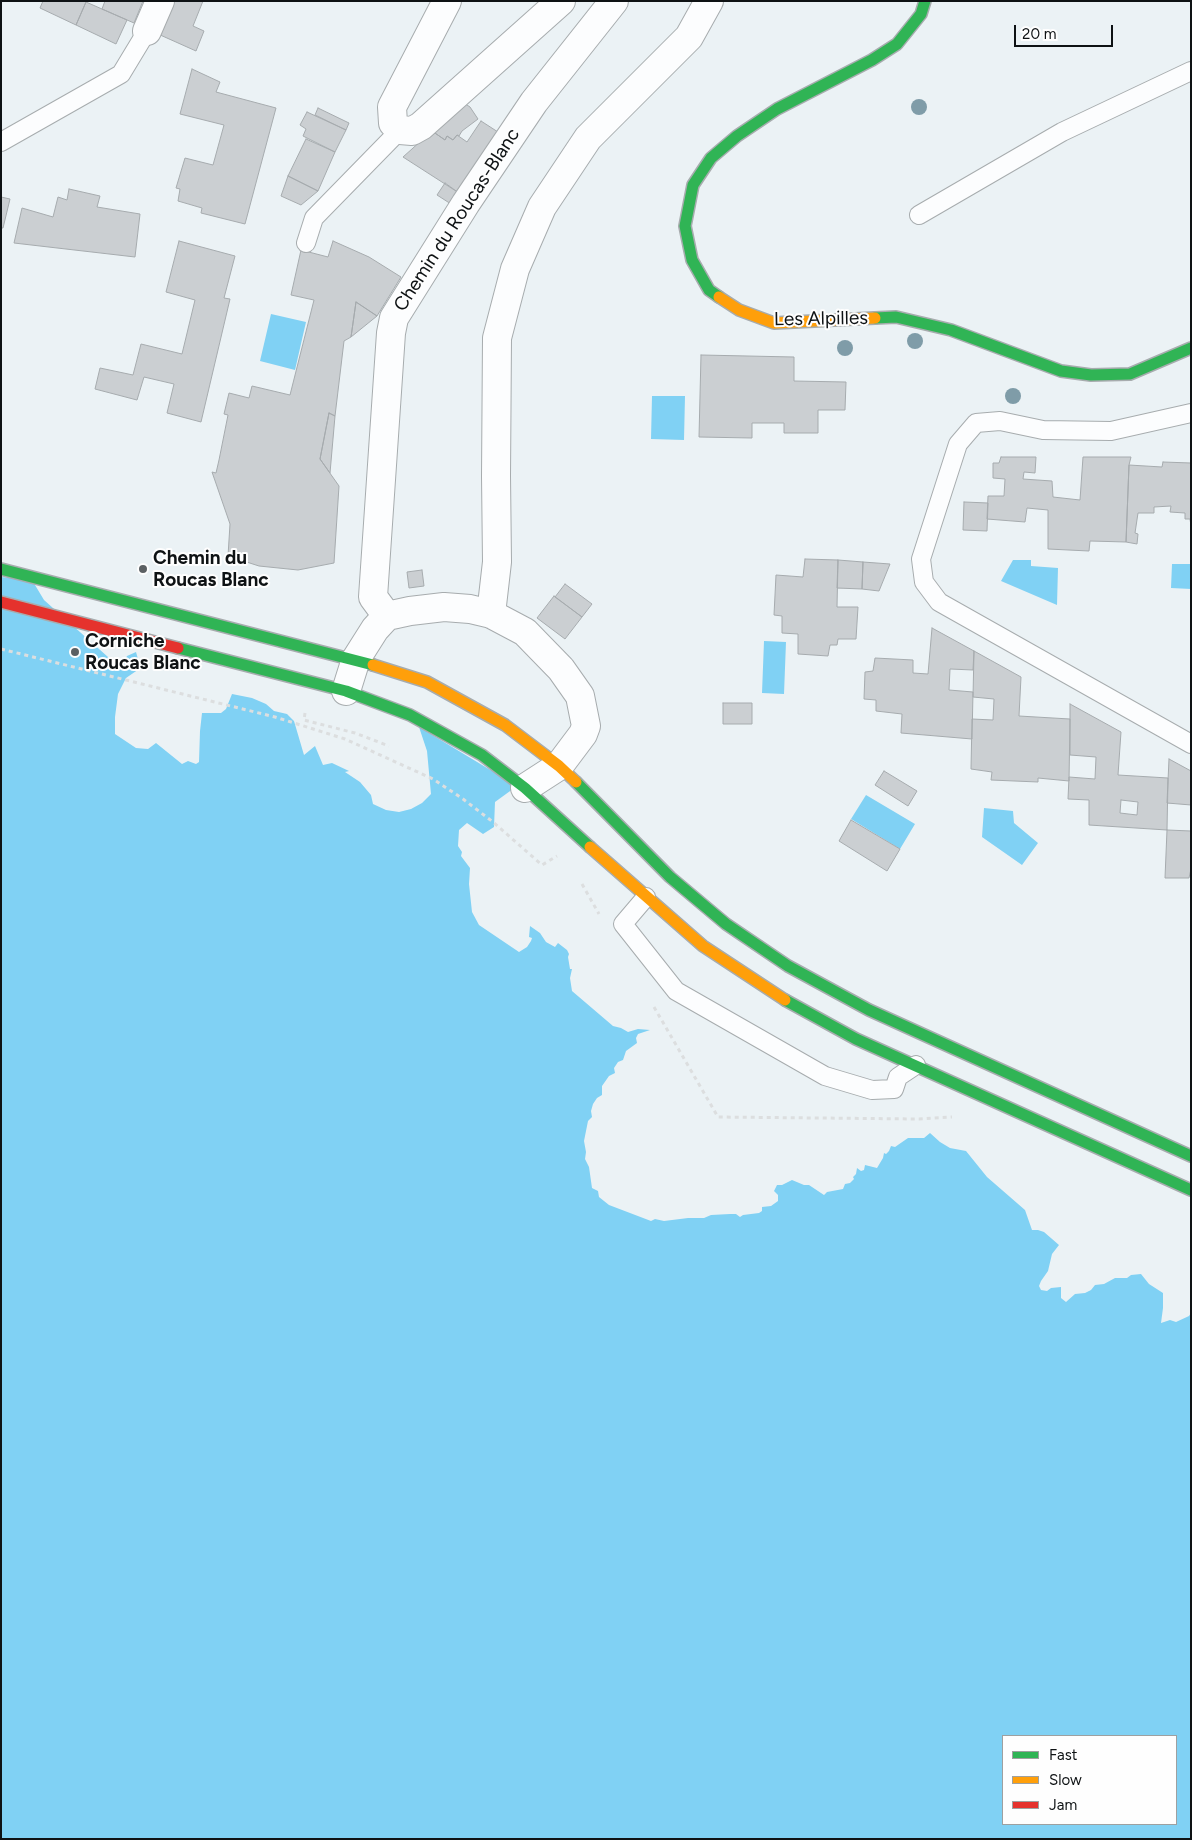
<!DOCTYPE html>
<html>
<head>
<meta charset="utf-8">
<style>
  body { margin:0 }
  #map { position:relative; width:1192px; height:1840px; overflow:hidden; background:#ebf2f5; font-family:Figtree,sans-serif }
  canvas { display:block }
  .frame { position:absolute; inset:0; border:2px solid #0e1214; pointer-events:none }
  .legend { position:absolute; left:1002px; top:1735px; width:175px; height:90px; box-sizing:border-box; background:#fefefe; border:1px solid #9ea0a0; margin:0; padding:6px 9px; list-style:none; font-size:15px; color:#0e1214 }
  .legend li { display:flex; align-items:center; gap:10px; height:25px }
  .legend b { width:25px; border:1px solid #9ea0a0 }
  .scale { position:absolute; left:1014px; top:25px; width:99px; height:22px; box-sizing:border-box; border:2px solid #0e1214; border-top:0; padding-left:6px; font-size:15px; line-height:18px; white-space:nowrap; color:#0e1214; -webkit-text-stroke:4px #fefefe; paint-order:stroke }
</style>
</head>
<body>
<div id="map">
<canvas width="1192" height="1840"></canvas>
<div class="frame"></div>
<ul class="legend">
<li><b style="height:6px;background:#30b455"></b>Fast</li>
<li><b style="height:6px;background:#ff9f0a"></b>Slow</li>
<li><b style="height:6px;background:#e5322d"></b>Jam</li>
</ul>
<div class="scale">20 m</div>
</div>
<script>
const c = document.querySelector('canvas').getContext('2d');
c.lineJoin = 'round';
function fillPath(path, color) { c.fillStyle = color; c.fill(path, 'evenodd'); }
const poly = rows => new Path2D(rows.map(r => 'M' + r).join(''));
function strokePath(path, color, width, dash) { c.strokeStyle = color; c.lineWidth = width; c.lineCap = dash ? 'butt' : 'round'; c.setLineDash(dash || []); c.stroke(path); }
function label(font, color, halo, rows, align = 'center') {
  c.font = font + ' Figtree,sans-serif'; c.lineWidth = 4; c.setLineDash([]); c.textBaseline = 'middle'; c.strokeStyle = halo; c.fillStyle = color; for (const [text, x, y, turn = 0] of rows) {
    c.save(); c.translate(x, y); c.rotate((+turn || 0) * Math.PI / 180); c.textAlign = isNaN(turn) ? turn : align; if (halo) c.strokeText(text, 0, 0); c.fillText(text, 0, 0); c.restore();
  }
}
const water = poly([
  [271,314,306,322,295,370,260,361],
  [652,396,685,396,684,440,651,439],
  [1013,560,1031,560,1031,566,1058,568,1057,605,1001,581],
  [1172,564,1191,564,1191,589,1171,588],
  [1,577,32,580,44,600,117,665,122,666,127,656,136,652,138,659,145,665,126,678,118,694,115,717,115,734,136,748,148,749,156,743,182,764,188,761,196,764,199,762,200,731,202,713,221,713,226,709,232,694,252,698,266,704,274,711,287,714,294,721,304,755,315,746,323,765,332,763,349,771,345,772,360,782,371,795,373,804,386,810,399,812,411,809,422,803,431,794,427,751,419,727,517,786,495,802,494,827,483,834,467,823,459,830,458,846,462,852,461,856,470,868,469,884,472,912,479,925,519,952,527,947,531,941,532,938,529,937,530,926,540,933,546,942,555,947,558,943,567,950,569,954,568,957,570,969,572,969,570,978,572,991,613,1026,621,1028,628,1032,638,1029,650,1030,638,1034,636,1038,637,1043,626,1051,623,1060,618,1062,614,1068,615,1073,609,1076,602,1086,602,1095,597,1098,593,1104,591,1111,592,1117,588,1121,584,1141,586,1152,585,1159,589,1167,592,1188,598,1191,599,1197,609,1205,651,1221,655,1219,664,1221,688,1218,704,1218,711,1215,730,1214,736,1214,740,1217,743,1215,759,1213,762,1211,762,1207,771,1206,778,1201,778,1195,774,1191,777,1185,782,1185,792,1180,804,1185,809,1185,824,1195,827,1192,843,1189,845,1184,850,1183,854,1179,853,1177,856,1174,857,1168,861,1171,864,1170,865,1165,877,1168,883,1158,884,1153,886,1154,889,1151,891,1146,895,1147,908,1138,924,1138,930,1133,940,1142,950,1148,966,1151,987,1177,1025,1210,1032,1230,1038,1230,1044,1232,1059,1245,1052,1254,1048,1271,1041,1281,1039,1286,1041,1290,1047,1291,1051,1288,1061,1287,1061,1298,1066,1302,1075,1294,1085,1293,1091,1290,1095,1285,1104,1284,1115,1278,1127,1278,1131,1275,1141,1274,1149,1284,1163,1293,1163,1308,1161,1323,1170,1320,1176,1322,1189,1316,1191,1313,1191,1839,1,1839],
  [1003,1736,1176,1736,1176,1824,1003,1824],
  [764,641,786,642,784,694,762,693],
  [866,795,915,824,900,849,851,819],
  [984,808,1013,811,1014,823,1038,843,1022,865,982,837]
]);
const building = poly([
  [43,1,85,1,86,2,76,25,40,8,43,1],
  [105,1,143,1,134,23,102,9,105,1],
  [171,1,203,1,193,26,204,31,196,51,158,34,171,1],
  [86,2,127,20,116,44,76,25,86,2],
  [192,69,220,82,216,92,276,108,245,224,201,213,202,208,178,201,180,189,176,188,185,158,213,165,224,125,180,114,192,69],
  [464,103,470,107,478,119,462,131,459,136,457,135,453,140,447,136,445,140,432,131,464,103],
  [318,108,349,123,346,130,315,115,318,108],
  [307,112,346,130,335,152,303,136,306,129,300,125,307,112],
  [481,121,498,132,459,193,403,157,432,131,445,140,447,136,453,140,457,135,467,142,481,121],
  [306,139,335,152,318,191,288,176,306,139],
  [288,176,318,191,301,205,281,196,288,176],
  [445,183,459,193,451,204,437,195,445,183],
  [69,189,100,196,97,207,140,214,135,257,14,243,22,208,53,217,58,197,67,200,69,189],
  [1,197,10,199,3,228,1,228,1,197],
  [179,241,235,256,224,298,230,299,201,422,167,413,174,384,144,377,137,400,95,389,100,368,133,375,141,344,182,354,195,300,166,292,179,241],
  [333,241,369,257,401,277,377,316,356,302,351,337,344,341,335,416,329,413,320,459,339,486,334,563,298,570,259,566,228,556,230,524,212,472,216,473,219,460,228,415,224,414,229,393,249,398,252,386,290,395,314,300,291,295,301,250,328,257,333,241],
  [356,302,377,316,351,337,356,302],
  [701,355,794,357,794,381,846,382,845,410,818,410,818,433,784,433,784,423,752,423,752,438,699,437,701,355],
  [329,413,335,416,330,473,320,459,329,413],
  [1001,457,1036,457,1035,473,1024,472,1023,479,1052,481,1053,497,1080,500,1083,457,1131,457,1129,465,1126,542,1090,541,1089,551,1048,549,1048,510,1027,508,1025,522,987,519,988,496,1004,496,1005,479,993,478,993,463,999,463,1001,457],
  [1163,462,1191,463,1191,526,1190,519,1185,519,1185,513,1170,512,1171,506,1154,507,1154,513,1138,513,1135,533,1138,534,1137,544,1126,542,1129,465,1162,467,1163,462],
  [964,502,988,503,987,531,963,530,964,502],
  [805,559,838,560,837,607,858,607,856,639,838,639,837,645,830,645,828,656,798,654,798,634,782,633,782,616,774,615,776,575,803,577,805,559],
  [838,560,863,562,862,589,837,588,838,560],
  [863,562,890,564,879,591,862,589,863,562],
  [422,570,424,586,409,588,407,572,422,570],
  [565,584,592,604,582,617,555,597,565,584],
  [554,596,582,617,565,639,537,618,554,596],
  [932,628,974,651,973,670,950,669,949,690,973,692,972,739,901,733,902,714,876,711,876,700,864,699,865,672,873,671,875,658,913,660,913,673,928,674,932,628],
  [974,651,1021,677,1019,716,1070,719,1069,781,1038,778,1038,782,991,780,992,772,971,769,972,719,993,720,994,699,973,697,974,651],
  [723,703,752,703,752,724,723,724,723,703],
  [1070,704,1121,732,1118,775,1168,778,1167,830,1089,825,1089,800,1068,799,1069,777,1095,779,1096,757,1070,755,1070,704],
  [1121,800,1138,802,1137,815,1120,813,1121,800],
  [1169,759,1191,771,1191,805,1167,803,1169,759],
  [884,771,917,791,908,806,875,785,884,771],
  [851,820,900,849,887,871,839,841,851,820],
  [1167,830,1191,831,1191,869,1189,878,1165,878,1167,830]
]);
const path = poly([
  [1,649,275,717,345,739,433,779,463,799,493,822,542,865,557,856],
  [305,713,304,720,355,733,389,746],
  [582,884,599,914],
  [654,1007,718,1117,919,1119,952,1117]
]);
const lane = poly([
  [1,142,121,74,147,31],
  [919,215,1062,132,1191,71],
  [306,243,314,218,400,130],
  [1191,413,1111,431,1043,430,1000,421,976,423,958,444,921,559,924,582,939,602,1191,744],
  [646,897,623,924,676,991,825,1076,872,1090,894,1089,898,1077,916,1065]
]);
const street = poly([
  [447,1,392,107,393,123,400,130,412,131,421,126,561,1],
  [147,31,160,1],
  [491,614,497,562,496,476,497,338,515,269,542,207,588,138,689,37,709,1],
  [387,616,373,597,391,333,394,318,466,203,534,102,614,1],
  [346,691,356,659,375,629,387,616,410,611,444,607,470,609,491,614,525,632,561,669,580,696,586,726,583,734,559,766,525,788]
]);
const fast = poly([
  [719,297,709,290,692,260,685,226,693,185,711,158,737,136,777,109,872,60,897,44,921,14,925,1],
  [875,318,896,317,951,330,1061,371,1091,375,1130,374,1191,348],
  [1,569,373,665],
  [178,648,346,691,410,715,482,755,525,788,590,847],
  [576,782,670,877,726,924,788,966,869,1010,1191,1156],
  [785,1000,856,1039,1191,1190]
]);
const slow = poly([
  [719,297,739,310,774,323,875,318],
  [373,665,427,682,505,725,559,766,576,782],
  [590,847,703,946,785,1000]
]);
const jam = poly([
  [1,602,178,648]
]);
const trees = [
  [919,107],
  [915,341],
  [845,348],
  [1013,396]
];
const markers = [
  [143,569,5,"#5b6063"],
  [75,652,5,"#5b6063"]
];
const streetNames = [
  ["Chemin du Roucas-Blanc",457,220,-57],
  ["Les Alpilles",821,319,-1]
];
const poiNames = [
  ["Chemin du",153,558],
  ["Roucas Blanc",153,580],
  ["Corniche",85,641],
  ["Roucas Blanc",85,663]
];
fillPath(water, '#80d1f4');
fillPath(building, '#cbcfd2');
strokePath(building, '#a6abae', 1);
strokePath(lane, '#a7acae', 20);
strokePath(street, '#a7acae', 30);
strokePath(fast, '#a7acae', 14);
strokePath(slow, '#a7acae', 14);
strokePath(jam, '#a7acae', 14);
strokePath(path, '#dcdedf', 3, [4, 4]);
strokePath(lane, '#fcfdfe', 18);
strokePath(street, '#fcfdfe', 28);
strokePath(fast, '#30b455', 11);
strokePath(slow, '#ff9f0a', 11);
strokePath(jam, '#e5322d', 11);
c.fillStyle = '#7f9ca8';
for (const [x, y] of trees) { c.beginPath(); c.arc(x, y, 8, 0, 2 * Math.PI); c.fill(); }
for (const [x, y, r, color] of markers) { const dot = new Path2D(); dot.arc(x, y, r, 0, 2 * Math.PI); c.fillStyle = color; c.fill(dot); strokePath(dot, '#fefefe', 2); }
label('19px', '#0e1214', '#fefefe', streetNames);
label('bold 19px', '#0e1214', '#fefefe', poiNames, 'left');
</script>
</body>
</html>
